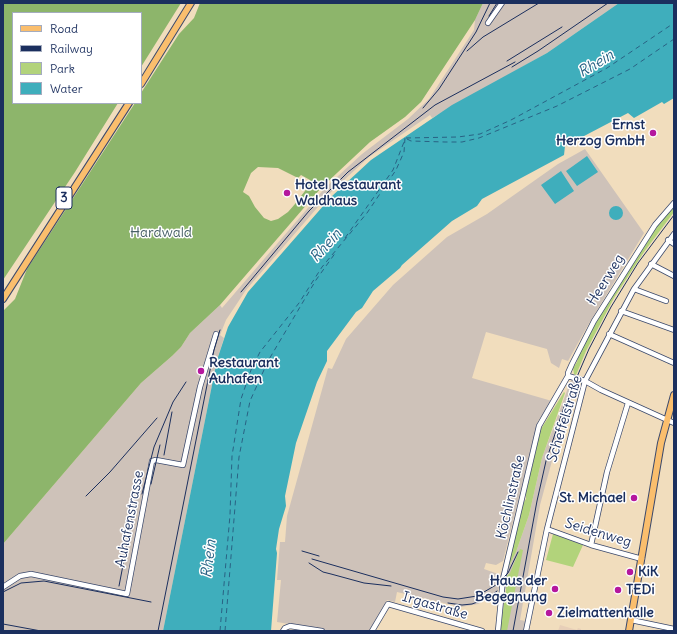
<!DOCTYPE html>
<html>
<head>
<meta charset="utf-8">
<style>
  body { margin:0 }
  #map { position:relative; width:677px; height:634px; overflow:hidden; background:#f1ddbd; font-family:Delius,sans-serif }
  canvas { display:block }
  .frame { position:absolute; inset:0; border:4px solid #1b2f5e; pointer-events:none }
  .legend { position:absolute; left:12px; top:12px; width:130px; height:92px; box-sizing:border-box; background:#fff; border:1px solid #a4acbf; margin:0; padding:5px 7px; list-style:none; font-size:12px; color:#1b2f5e }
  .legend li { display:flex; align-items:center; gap:8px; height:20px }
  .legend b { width:20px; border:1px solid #a4acbf }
</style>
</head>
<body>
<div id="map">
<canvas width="677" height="634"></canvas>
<div class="frame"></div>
<ul class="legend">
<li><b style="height:5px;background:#fabe6d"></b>Road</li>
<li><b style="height:5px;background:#1b2f5e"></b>Railway</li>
<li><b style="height:11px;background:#b2d37b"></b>Park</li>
<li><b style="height:11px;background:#3faebc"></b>Water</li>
</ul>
</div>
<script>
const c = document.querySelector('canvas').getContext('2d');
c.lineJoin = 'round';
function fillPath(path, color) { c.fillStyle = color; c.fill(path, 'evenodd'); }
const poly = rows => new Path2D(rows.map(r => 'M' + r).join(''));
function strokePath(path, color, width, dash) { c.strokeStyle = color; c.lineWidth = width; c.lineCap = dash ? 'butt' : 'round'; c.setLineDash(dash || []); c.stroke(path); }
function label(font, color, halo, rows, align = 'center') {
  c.font = font + ' Delius,sans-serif'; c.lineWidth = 3; c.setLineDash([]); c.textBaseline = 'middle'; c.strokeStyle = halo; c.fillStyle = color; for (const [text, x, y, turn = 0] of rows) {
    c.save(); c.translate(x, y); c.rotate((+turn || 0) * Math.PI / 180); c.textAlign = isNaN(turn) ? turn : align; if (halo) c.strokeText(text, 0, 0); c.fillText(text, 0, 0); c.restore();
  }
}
const built = poly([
  [560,625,577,630,578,628,581,629,581,631,558,631]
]);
const industrial = poly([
  [483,3,619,3,547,53,432,118,430,115,369,157,330,193,246,290,226,320,220,335,224,338,217,360,163,631,3,631,3,544,141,383,172,356,181,347,190,333,220,305,222,308,325,188,362,154,408,119,429,99,474,30,475,20],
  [585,149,644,233,588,325,568,361,562,359,559,368,551,363,547,349,486,332,472,378,552,401,538,421,503,561,496,565,486,563,484,569,501,575,498,592,478,604,461,607,397,592,395,602,387,600,369,631,331,631,277,622,281,580,277,580,280,542,285,542,287,516,328,368,332,369,346,339,393,285,447,237,487,214,558,164],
  [571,380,578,383,562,424,540,505,520,620,526,621,524,631,500,631,506,590,505,587,506,572,516,552,529,515,542,458]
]);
const green = poly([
  [674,204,674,212,644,252,614,298,586,351,576,375,574,374,573,368,577,362,581,347,588,334,658,225],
  [564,392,565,393,542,458,529,515,516,552,506,572,524,502,526,499,526,493,541,429],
  [553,534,583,545,573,567,546,560],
  [520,549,523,550,507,631,500,631,506,590,506,577,510,573]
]);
const forest = poly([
  [3,3,181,3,141,67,141,13,13,13,13,103,118,103,75,172,3,280],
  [200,3,483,3,475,20,421,102,405,117,370,142,321,188,220,305,190,333,181,347,172,356,141,383,3,544,3,311,15,299,27,269,135,103,141,103,141,93,179,34,194,18],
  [258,167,278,168,298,178,301,175,310,180,308,187,295,204,288,212,278,219,271,221,264,218,255,207,249,196,243,192,251,173]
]);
const water = poly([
  [619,3,674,3,674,98,664,104,662,102,634,118,628,113,565,146,564,155,482,199,477,206,452,221,402,265,400,268,373,291,362,308,356,312,327,351,327,361,317,382,296,443,285,496,286,506,279,529,276,549,277,553,271,631,163,631,217,360,228,327,248,292,331,197,371,160,452,105,547,53],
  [587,156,598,172,577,186,566,171],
  [561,171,574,191,555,204,541,185],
  '609 213a7 7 0 1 1 14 0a7 7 0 1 1-14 0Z'
]);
const ferry = poly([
  [406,138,458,137,480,134,511,120,607,68,674,23],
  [407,139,411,141,445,142,462,142,479,138,557,106,630,69,674,39],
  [345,238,393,170,404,142],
  [220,631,230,515,232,456,241,399,251,370,260,352,299,303,322,267,367,213,396,170,404,152,405,138],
  [225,631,239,457,250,401,268,361,316,280,336,252]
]);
const minor = poly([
  [488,23,502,3],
  [668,240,674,244],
  [651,264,674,276],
  [634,289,666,301],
  [621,311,674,330],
  [609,334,674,363],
  [568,376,568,373,572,364,594,321,655,225,674,203],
  [568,376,585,381,601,390,674,423],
  [547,529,591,545,642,559],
  [591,545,607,472,628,403],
  [3,587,20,576,31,574,127,594,152,461,156,460,183,465,200,387,216,334],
  [631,620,674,629],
  [283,631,285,628,290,626,322,631],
  [372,631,388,604,482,631],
  [498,631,503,579,539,426,568,376],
  [526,631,547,529,585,381,634,289,674,234]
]);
const major = poly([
  [141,84,191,3],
  [3,299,129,103],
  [629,631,661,443,674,395]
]);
const rail = poly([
  [489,16,497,3],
  [467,51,483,37,539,3],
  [507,61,562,27],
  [512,67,538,51,608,3],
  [423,108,439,89,476,32,490,3],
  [241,292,309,211,348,172,435,105,515,62],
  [164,455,172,412],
  [151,484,160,445],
  [142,494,154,447,173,402,186,382],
  [86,496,110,472,157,418],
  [302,551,319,556],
  [312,559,443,597,458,599,477,596,496,585,508,573,518,552],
  [309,563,323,572,331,574,364,583,391,586],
  [119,586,135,503],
  [3,592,21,583,44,581,151,602],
  [448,603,462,605,472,604,488,598,497,591],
  [3,624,41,631],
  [158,631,214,350,220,330],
  [513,631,537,501,546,461,564,407,589,349,611,307,638,263,674,215]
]);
const markers = [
  [653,133,4,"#b5179e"],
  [287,193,4,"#b5179e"],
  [201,371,4,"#b5179e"],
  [634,498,4,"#b5179e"],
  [630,572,4,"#b5179e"],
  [555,589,4,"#b5179e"],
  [618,590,4,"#b5179e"],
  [549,613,4,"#b5179e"]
];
const shields = [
  [64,198,16]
];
const shieldNames = [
  ["3",64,198]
];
const poiNames = [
  ["Ernst",645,125,"right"],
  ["Herzog GmbH",645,141,"right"],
  ["Hotel Restaurant",295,185],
  ["Waldhaus",295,201],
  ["Restaurant",209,363],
  ["Auhafen",209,379],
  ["St. Michael",626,498,"right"],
  ["KiK",638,572],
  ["Haus der",547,581,"right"],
  ["Begegnung",547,597,"right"],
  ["TEDi",626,590],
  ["Zielmattenhalle",557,613]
];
const parkNames = [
  ["Hardwald",161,233]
];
const streetNames = [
  ["Heerweg",606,280,-58],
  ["Scheffelstraße",565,419,-73],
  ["Köchlinstraße",511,497,-77],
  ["Auhafenstrasse",130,519,-79],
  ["Seidenweg",598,533,17],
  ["Irgastraße",435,606,16]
];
const waterNames = [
  ["Rhein",596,64,-31],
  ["Rhein",326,246,-48],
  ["Rhein",209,559,-83]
];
fillPath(built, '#e7cfb8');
fillPath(industrial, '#cec2b9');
fillPath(green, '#b2d37b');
fillPath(forest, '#8db56b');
fillPath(water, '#3faebc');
strokePath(ferry, '#296284', 1, [5, 4]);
strokePath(minor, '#3b496c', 6);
strokePath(major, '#3b496c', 8);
strokePath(minor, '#fff', 4.5);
strokePath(major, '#fabe6d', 6);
strokePath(rail, '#1b2f5e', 1);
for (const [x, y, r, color] of markers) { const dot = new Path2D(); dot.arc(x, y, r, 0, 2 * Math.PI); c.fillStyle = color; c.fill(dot); strokePath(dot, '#fff', 1.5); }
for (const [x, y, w] of shields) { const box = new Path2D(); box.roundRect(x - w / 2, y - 11, w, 22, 3); c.fillStyle = '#fff'; c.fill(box); strokePath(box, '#1b2f5e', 1); }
label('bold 13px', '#1b2f5e', null, shieldNames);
label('bold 14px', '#1b2f5e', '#fff', poiNames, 'left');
label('14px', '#486067', '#fff', parkNames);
label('14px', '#1b2f5e', '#fff', streetNames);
label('italic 15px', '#296284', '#fff', waterNames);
</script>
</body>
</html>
